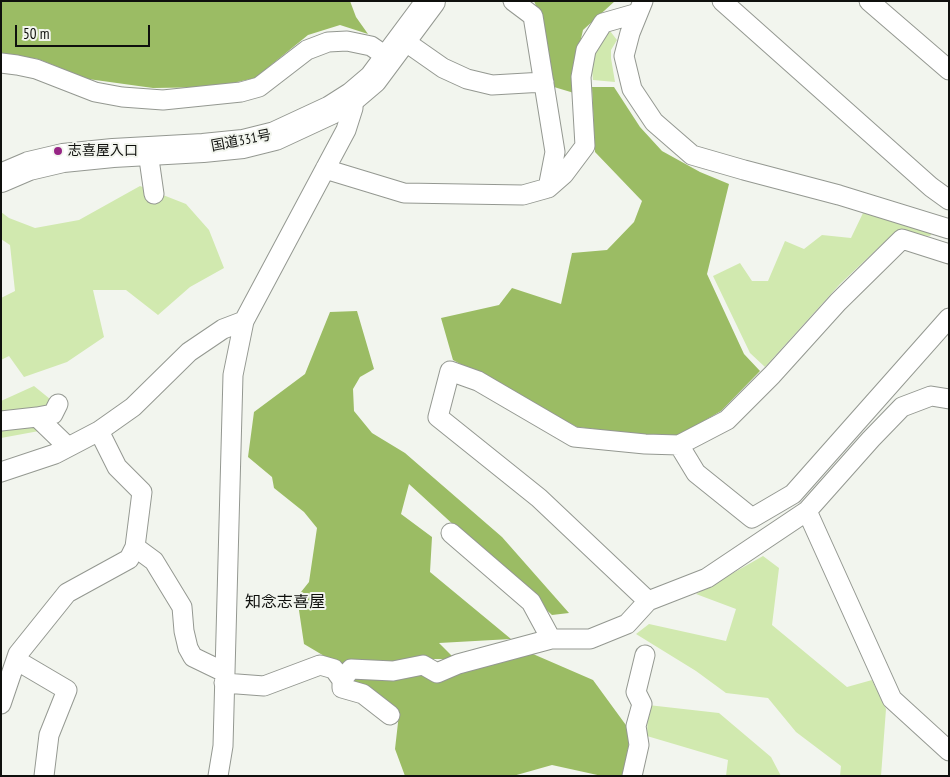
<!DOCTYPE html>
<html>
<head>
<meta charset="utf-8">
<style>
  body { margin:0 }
  #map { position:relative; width:950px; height:777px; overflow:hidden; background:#f2f5ee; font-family:"PT Sans Narrow",sans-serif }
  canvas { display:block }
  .frame { position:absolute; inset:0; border:2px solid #0f100d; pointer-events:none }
  .scale { position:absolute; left:15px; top:25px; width:135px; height:22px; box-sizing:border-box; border:2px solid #0f100d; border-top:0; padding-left:6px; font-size:15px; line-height:18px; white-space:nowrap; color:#0f100d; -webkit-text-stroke:4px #f2f5ee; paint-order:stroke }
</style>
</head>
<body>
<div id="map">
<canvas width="950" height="777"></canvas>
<div class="frame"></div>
<div class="scale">50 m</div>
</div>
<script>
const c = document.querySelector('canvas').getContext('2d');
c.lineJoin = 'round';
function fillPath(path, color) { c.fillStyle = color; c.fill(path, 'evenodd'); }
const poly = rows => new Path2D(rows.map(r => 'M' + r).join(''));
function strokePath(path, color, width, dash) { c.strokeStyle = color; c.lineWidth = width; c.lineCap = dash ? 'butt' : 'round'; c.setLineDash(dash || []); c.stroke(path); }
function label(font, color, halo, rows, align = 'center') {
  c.font = font + ' "PT Sans Narrow","Noto Sans JP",sans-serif'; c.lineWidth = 4; c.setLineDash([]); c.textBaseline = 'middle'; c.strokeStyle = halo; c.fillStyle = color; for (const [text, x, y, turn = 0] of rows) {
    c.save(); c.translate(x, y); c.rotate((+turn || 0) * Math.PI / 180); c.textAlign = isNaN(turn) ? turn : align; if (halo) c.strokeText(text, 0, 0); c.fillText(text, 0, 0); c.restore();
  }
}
const green = poly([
  [610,31,617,40,611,50,611,58,615,82,593,80,591,60,598,43],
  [140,186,186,204,209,230,224,268,190,287,158,315,126,290,93,290,104,337,67,362,24,377,9,356,1,360,1,298,15,291,10,245,1,239,1,212,9,218,35,228,79,220],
  [863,213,933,232,930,236,894,233,840,284,765,367,750,353,713,276,740,263,752,281,768,281,785,241,804,249,822,235,851,238],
  [34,386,50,399,39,431,1,438,1,401],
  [763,556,779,568,772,625,847,687,872,680,886,709,881,776,840,776,841,766,796,732,768,698,726,693,696,671,636,634,649,624,726,641,736,609,696,594],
  [648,705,719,713,771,757,781,776,726,776,728,760,647,736]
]);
const forest = poly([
  [1,1,350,1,356,17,368,34,340,25,308,35,255,78,215,87,153,88,88,79,38,59,1,54],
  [534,1,615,1,583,30,574,69,574,93,554,87,542,20],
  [592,87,614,87,640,127,662,151,700,172,729,184,707,274,744,354,760,371,721,411,678,436,637,434,577,427,453,360,441,318,499,305,512,288,561,304,572,253,607,250,634,222,642,201,595,152],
  [357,311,374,369,360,377,353,389,354,411,372,433,405,453,502,537,569,613,552,615,409,484,401,514,432,537,430,572,511,639,439,643,455,659,431,659,396,664,336,663,304,644,297,597,309,582,317,528,304,512,274,488,272,477,248,457,254,412,305,374,330,312],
  [533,654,593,680,631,732,623,776,602,776,552,765,513,776,405,776,395,749,399,714,350,684,355,676,462,670]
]);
const minor = poly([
  [513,1,533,16,555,152,548,188],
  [643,1,630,33,624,56,632,89,654,122,692,155,744,170,839,195,949,229],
  [722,1,931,187,949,200],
  [869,1,949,70],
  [403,40,443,68,467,79,492,85,544,82],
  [1,63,17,65,36,69,95,92,122,97,163,100,241,92,259,87,307,50,328,42,347,41,371,46,390,59],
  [148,152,154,194],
  [325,169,404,193,523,195,548,188,564,174,585,146,581,77,586,50,603,23,638,13],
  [949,254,902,239,838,302,772,375,727,420,679,445,696,473,752,518,793,494,949,318],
  [37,417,53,414,58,404],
  [1,421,37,417,68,447],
  [1,472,55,454,99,431,133,407,189,352,223,329,244,321],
  [807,511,892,699,949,751],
  [451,533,531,602,551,639],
  [135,547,154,561,182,607,184,631,188,648,193,657,224,672],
  [648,601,539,498,438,417,450,371,478,381,574,437,645,444,679,445],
  [16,660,67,690,49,735,44,776],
  [342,680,342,688,363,694,390,715],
  [224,683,264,686,320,665,334,669,342,680,351,669,393,671,423,665,437,673,458,664,551,639,590,639,627,624,648,601,707,578,807,511,871,439,902,407,931,396,949,399],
  [1,704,18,654,67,593,129,559,135,547,142,492,117,467,99,431],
  [218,776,223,746,233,375,244,321,346,130,353,108,353,96],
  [632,776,639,745,636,726,642,704,636,692,645,655]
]);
const highway = poly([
  [1,178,29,166,63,158,113,153,203,148,243,144,275,136,331,110,353,96,373,79,431,1]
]);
const markers = [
  [58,151,5,"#962585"]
];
const streetNames = [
  ["国道331号",241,141,-11]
];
const poiNames = [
  ["志喜屋入口",68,151]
];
const quarterNames = [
  ["知念志喜屋",285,602]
];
fillPath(green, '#d1e9af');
fillPath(forest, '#9bbc64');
strokePath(minor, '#949891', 21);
strokePath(highway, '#949891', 30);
strokePath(minor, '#fff', 19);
strokePath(highway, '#fff', 28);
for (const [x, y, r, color] of markers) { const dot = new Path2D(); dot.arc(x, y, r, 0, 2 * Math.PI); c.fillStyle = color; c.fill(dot); strokePath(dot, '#f2f5ee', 2); }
label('14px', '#0f100d', '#f2f5ee', streetNames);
label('14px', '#0f100d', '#f2f5ee', poiNames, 'left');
label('16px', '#0f100d', '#f2f5ee', quarterNames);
</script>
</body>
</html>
